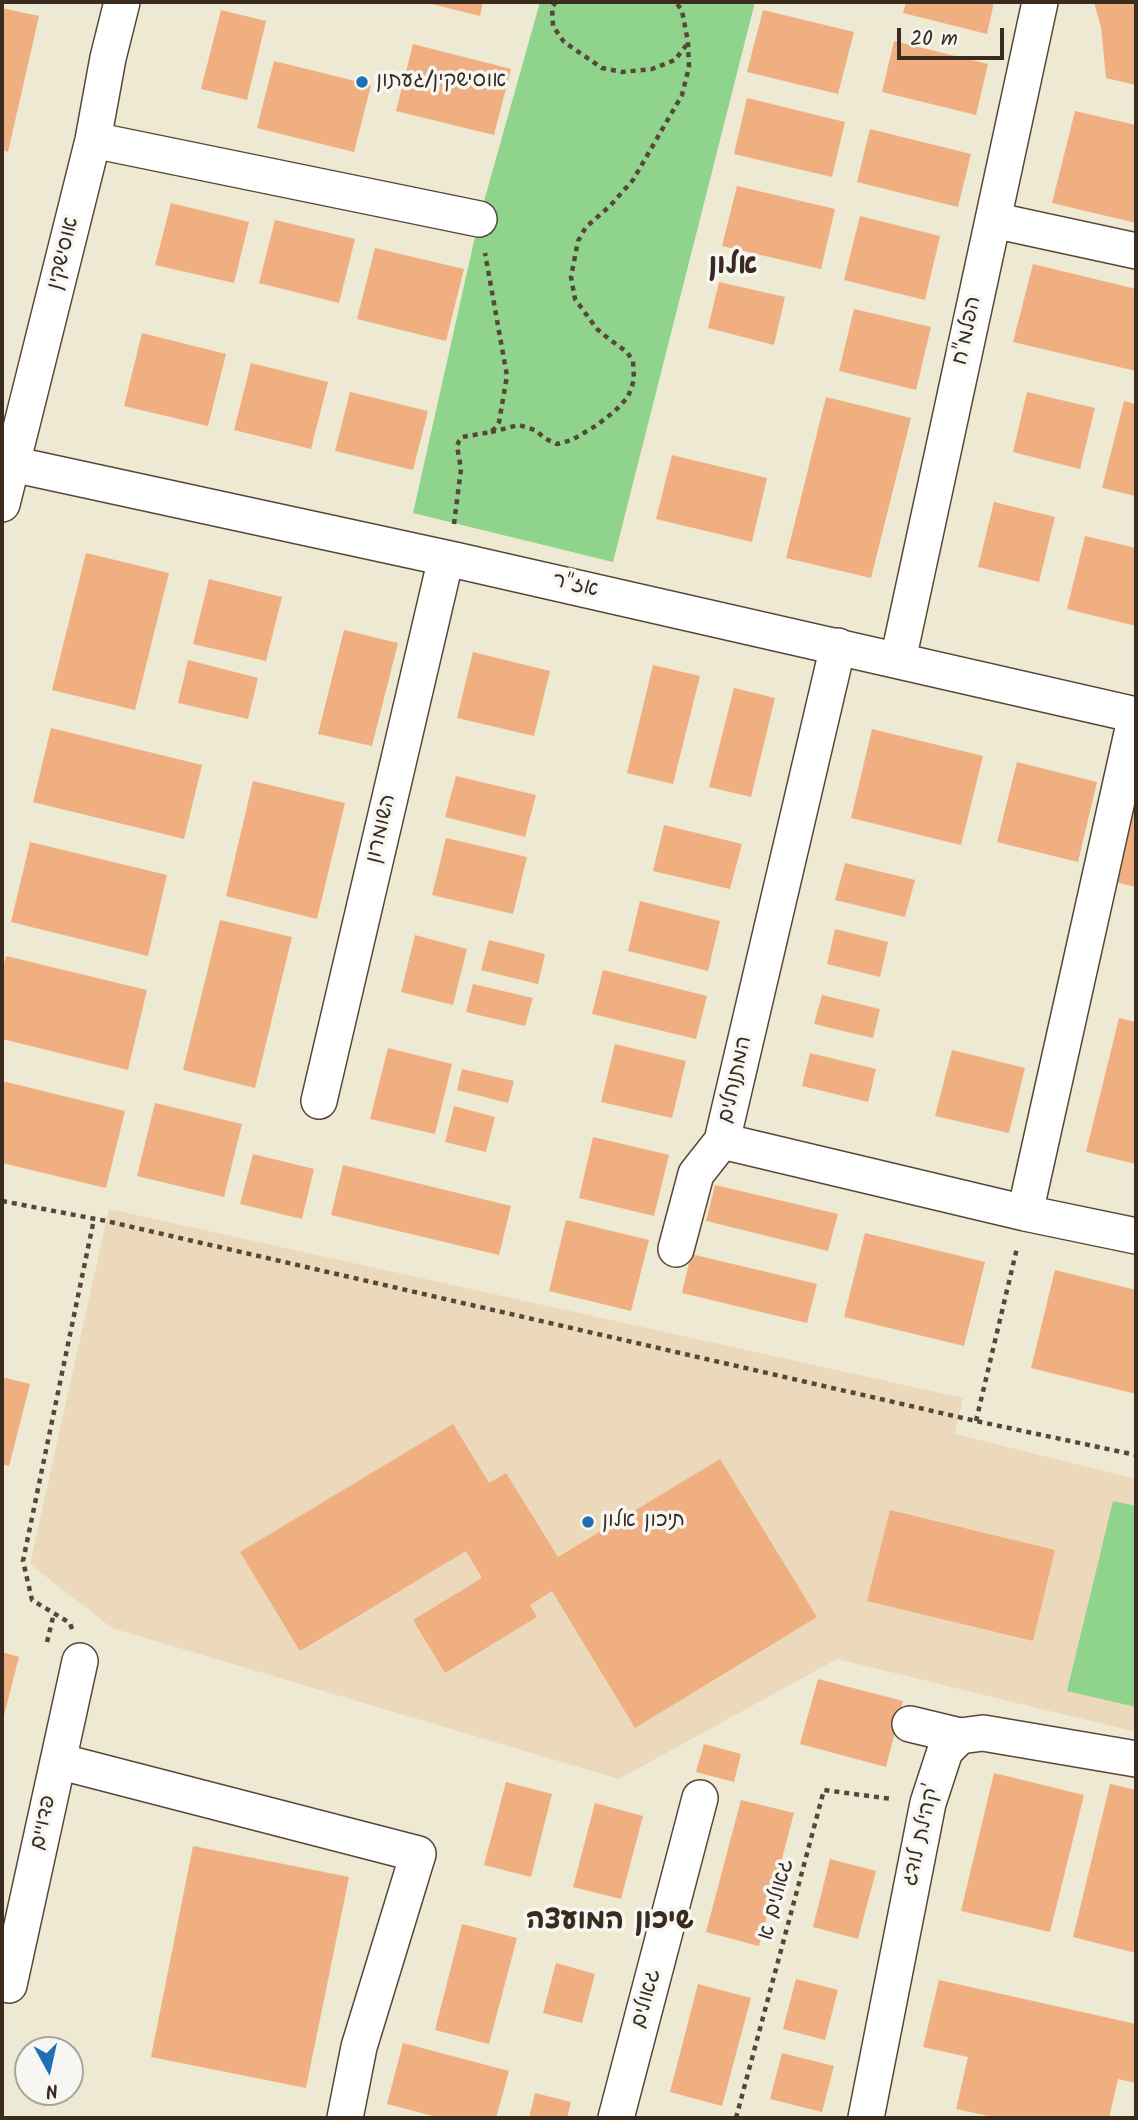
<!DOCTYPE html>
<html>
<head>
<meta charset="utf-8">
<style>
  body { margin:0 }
  #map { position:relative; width:1138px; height:2120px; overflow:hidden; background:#eee9d3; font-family:Kalam,sans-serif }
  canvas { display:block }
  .frame { position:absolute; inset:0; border:4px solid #3b2a1e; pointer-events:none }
  .north { position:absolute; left:14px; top:2036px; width:70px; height:70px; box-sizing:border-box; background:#f6f6f2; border:2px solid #aba49d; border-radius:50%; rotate:172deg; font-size:19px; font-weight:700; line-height:28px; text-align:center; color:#3b2a1e }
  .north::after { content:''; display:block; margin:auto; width:24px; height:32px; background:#1f6fb2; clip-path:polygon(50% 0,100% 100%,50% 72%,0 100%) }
  .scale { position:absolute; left:897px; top:28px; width:107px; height:32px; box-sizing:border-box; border:4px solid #3b2a1e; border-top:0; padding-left:9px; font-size:21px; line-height:24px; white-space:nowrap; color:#3b2a1e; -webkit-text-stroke:5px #f6f6f2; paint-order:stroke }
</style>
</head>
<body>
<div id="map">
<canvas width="1138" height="2120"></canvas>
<div class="frame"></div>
<div class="north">N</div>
<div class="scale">20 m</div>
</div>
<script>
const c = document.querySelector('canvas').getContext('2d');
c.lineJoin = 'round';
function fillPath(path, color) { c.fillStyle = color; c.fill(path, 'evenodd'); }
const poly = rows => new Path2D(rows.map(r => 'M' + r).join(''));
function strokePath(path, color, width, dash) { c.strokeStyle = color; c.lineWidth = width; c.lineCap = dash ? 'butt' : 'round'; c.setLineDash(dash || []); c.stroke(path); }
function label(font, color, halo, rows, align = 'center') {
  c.font = font + ' Kalam,"Playpen Sans Hebrew",sans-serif'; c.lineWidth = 7; c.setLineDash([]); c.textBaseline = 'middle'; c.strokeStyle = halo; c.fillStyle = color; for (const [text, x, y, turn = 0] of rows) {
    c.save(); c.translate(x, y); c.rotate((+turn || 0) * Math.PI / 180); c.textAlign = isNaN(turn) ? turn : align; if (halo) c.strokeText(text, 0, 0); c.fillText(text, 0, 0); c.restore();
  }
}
const built = poly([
  [109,1209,963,1398,955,1434,1136,1479,1136,1732,837,1659,619,1779,112,1628,30,1564]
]);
const green = poly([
  [540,2,755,2,613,562,413,513,479,219],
  [1113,1501,1136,1506,1136,1707,1067,1691]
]);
const building = poly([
  [424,2,483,2,480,16],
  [906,2,994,2,987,34,903,13],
  [1094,2,1136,2,1136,85,1106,78,1101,27],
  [2,8,39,16,8,152,2,150],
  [221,10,266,21,247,100,201,89],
  [763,10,854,32,838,94,747,72],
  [894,41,988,64,976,115,882,92],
  [413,44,511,69,494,135,396,111],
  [274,61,371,85,354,152,257,128],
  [747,98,845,122,832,177,734,154],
  [1075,111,1136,125,1136,223,1052,203],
  [870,129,971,154,958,207,857,182],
  [737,186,835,209,821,269,722,246],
  [171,203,249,222,234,283,155,265],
  [860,216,940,236,925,300,844,280],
  [275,220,355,239,339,303,259,283],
  [375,248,464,269,446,341,357,319],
  [1033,264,1136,289,1136,371,1013,342],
  [719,282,785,297,774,345,708,328],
  [854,309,931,327,916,390,839,371],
  [142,333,226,354,208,426,124,406],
  [251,363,328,382,311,449,234,430],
  [350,392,428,411,413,470,335,451],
  [1027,392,1095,408,1080,469,1013,452],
  [826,397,911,418,871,578,786,558],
  [1124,401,1136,404,1136,496,1102,488],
  [672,455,767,478,752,542,656,519],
  [994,502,1055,517,1039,582,978,567],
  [1085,536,1136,548,1136,626,1067,609],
  [86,553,169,573,135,710,52,690],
  [209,579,282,597,266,661,193,644],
  [344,630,398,643,372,746,318,734],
  [473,652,550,671,534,736,457,718],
  [188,660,258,678,248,719,178,703],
  [653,665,700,676,673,784,627,773],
  [734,688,775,698,751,797,709,787],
  [51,728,202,765,184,839,33,802],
  [872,729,983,756,961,845,851,818],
  [1017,762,1097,782,1078,862,997,842],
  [456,776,536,795,525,837,445,817],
  [253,781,345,803,317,919,226,896],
  [1120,806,1136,810,1136,887,1102,879],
  [664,825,742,844,730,889,653,871],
  [446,838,527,857,513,914,432,895],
  [30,842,167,875,148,956,11,922],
  [845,863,915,880,905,917,835,900],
  [640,901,720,921,708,971,628,951],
  [220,920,292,937,255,1088,183,1070],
  [835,929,888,942,880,977,827,964],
  [415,935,467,949,453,1005,401,992],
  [489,940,545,954,538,984,481,970],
  [6,956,147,990,128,1070,2,1039,2,971],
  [603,970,707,996,696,1039,592,1014],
  [473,984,533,998,525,1026,466,1012],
  [822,995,880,1009,873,1038,814,1024],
  [1119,1018,1136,1022,1136,1164,1086,1152],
  [615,1044,686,1061,672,1118,601,1102],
  [388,1048,452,1064,435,1134,370,1119],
  [952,1050,1025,1068,1009,1133,935,1116],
  [810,1053,876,1069,868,1102,802,1086],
  [462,1069,514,1081,508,1103,457,1090],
  [2,1081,125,1111,106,1188,2,1163],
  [155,1103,242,1124,224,1197,137,1176],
  [454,1106,495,1117,486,1152,445,1142],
  [593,1137,669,1155,654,1216,579,1198],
  [253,1154,314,1169,302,1219,240,1204],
  [343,1165,511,1206,499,1255,331,1215],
  [715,1185,838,1214,828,1251,706,1221],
  [566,1220,649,1240,631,1311,549,1291],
  [865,1233,985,1262,964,1346,844,1317],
  [691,1254,817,1284,807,1323,682,1293],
  [1055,1270,1136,1290,1136,1394,1031,1368],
  [2,1377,30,1384,9,1466,2,1464],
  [453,1424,489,1483,506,1473,558,1557,720,1459,817,1617,635,1728,552,1591,530,1605,537,1617,445,1673,413,1620,482,1578,466,1551,300,1651,240,1552],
  [890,1510,1055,1550,1033,1641,867,1601],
  [2,1652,19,1657,3,1719,2,1719],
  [818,1679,903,1701,886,1767,800,1744],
  [704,1744,741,1754,734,1782,696,1772],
  [994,1773,1084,1795,1050,1932,961,1911],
  [506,1782,552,1794,531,1877,484,1865],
  [1110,1784,1136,1790,1136,1953,1073,1937],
  [741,1800,794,1813,759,1946,706,1932],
  [595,1803,643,1816,621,1899,573,1887],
  [193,1846,349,1877,306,2088,151,2057],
  [830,1859,876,1871,858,1939,813,1927],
  [462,1924,517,1938,489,2044,435,2030],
  [556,1963,595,1974,582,2023,543,2013],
  [796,1979,838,1990,825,2040,783,2029],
  [939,1980,1136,2024,1136,2083,1118,2079,1109,2118,998,2118,956,2109,968,2057,923,2047],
  [698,1984,751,1998,722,2106,670,2092],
  [403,2043,509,2071,496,2118,441,2118,387,2104],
  [782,2053,834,2066,822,2112,770,2099],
  [535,2093,571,2102,567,2118,529,2118]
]);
const path = poly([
  [556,2,552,7,553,26,564,42,602,68,622,72,652,69,675,60,688,43],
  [491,432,519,425,535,430,546,439,557,444,572,440,597,425,615,411,628,397,634,380,633,361,627,352,609,339,597,329,575,299,571,277,578,241,586,227,610,206,633,180,682,95,689,67,688,42,682,11,676,2],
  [454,524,461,469,457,446,459,441,462,437,491,432,496,427,499,422,507,376,485,253],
  [2,1201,106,1221,976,1421,1136,1455],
  [976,1421,1017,1248],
  [72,1629,70,1623,32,1600,23,1561,94,1219],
  [47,1642,54,1613],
  [736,2118,824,1790,892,1799]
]);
const minor = poly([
  [93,140,479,219],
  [993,220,1136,251],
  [12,464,455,560,1136,715],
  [2,504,93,140,108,58,122,2],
  [838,646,722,1141,1025,1213,1136,1236],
  [898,660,1040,2],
  [319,1101,446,558],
  [1025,1213,1136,715],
  [676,1249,696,1174,722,1141],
  [910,1724,960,1736],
  [58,1761,418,1854,359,2047,345,2118],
  [9,1985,80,1661],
  [616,2118,700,1798],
  [866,2118,928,1803,945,1751,960,1736,983,1733,1136,1759]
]);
const markers = [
  [362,82,7,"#1f6fb2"],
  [588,1522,7,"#1f6fb2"]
];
const poiNames = [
  ["אוסישקין/געתון",376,82],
  ["תיכון אלון",602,1522]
];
const streetNames = [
  ["אוסישקין",65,254,-76],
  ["הפלמ\"ח",969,331,-78],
  ["אז\"ר",575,587,13],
  ["השומרון",383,829,-77],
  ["המתנחלים",737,1080,-77],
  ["פדויים",45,1823,-78],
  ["קהילת לודג'",923,1836,-77],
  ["גאולים א",778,1900,-75],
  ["גאולים",648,1999,-75]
];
const districtNames = [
  ["אלון",733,268],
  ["שיכון המועצה",610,1923]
];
fillPath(built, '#ecd8ba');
fillPath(green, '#8fd38c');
fillPath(building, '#f0af81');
strokePath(minor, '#564739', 38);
strokePath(path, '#564739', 4.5, [5, 5]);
strokePath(minor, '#fff', 35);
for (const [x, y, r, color] of markers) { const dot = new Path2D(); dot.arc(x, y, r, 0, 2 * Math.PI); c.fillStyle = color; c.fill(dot); strokePath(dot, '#f6f6f2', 2.5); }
label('21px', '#3b2a1e', '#f6f6f2', poiNames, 'left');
label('21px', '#3b2a1e', '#f6f6f2', streetNames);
label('bold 28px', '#3b2a1e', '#f6f6f2', districtNames);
</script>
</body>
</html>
